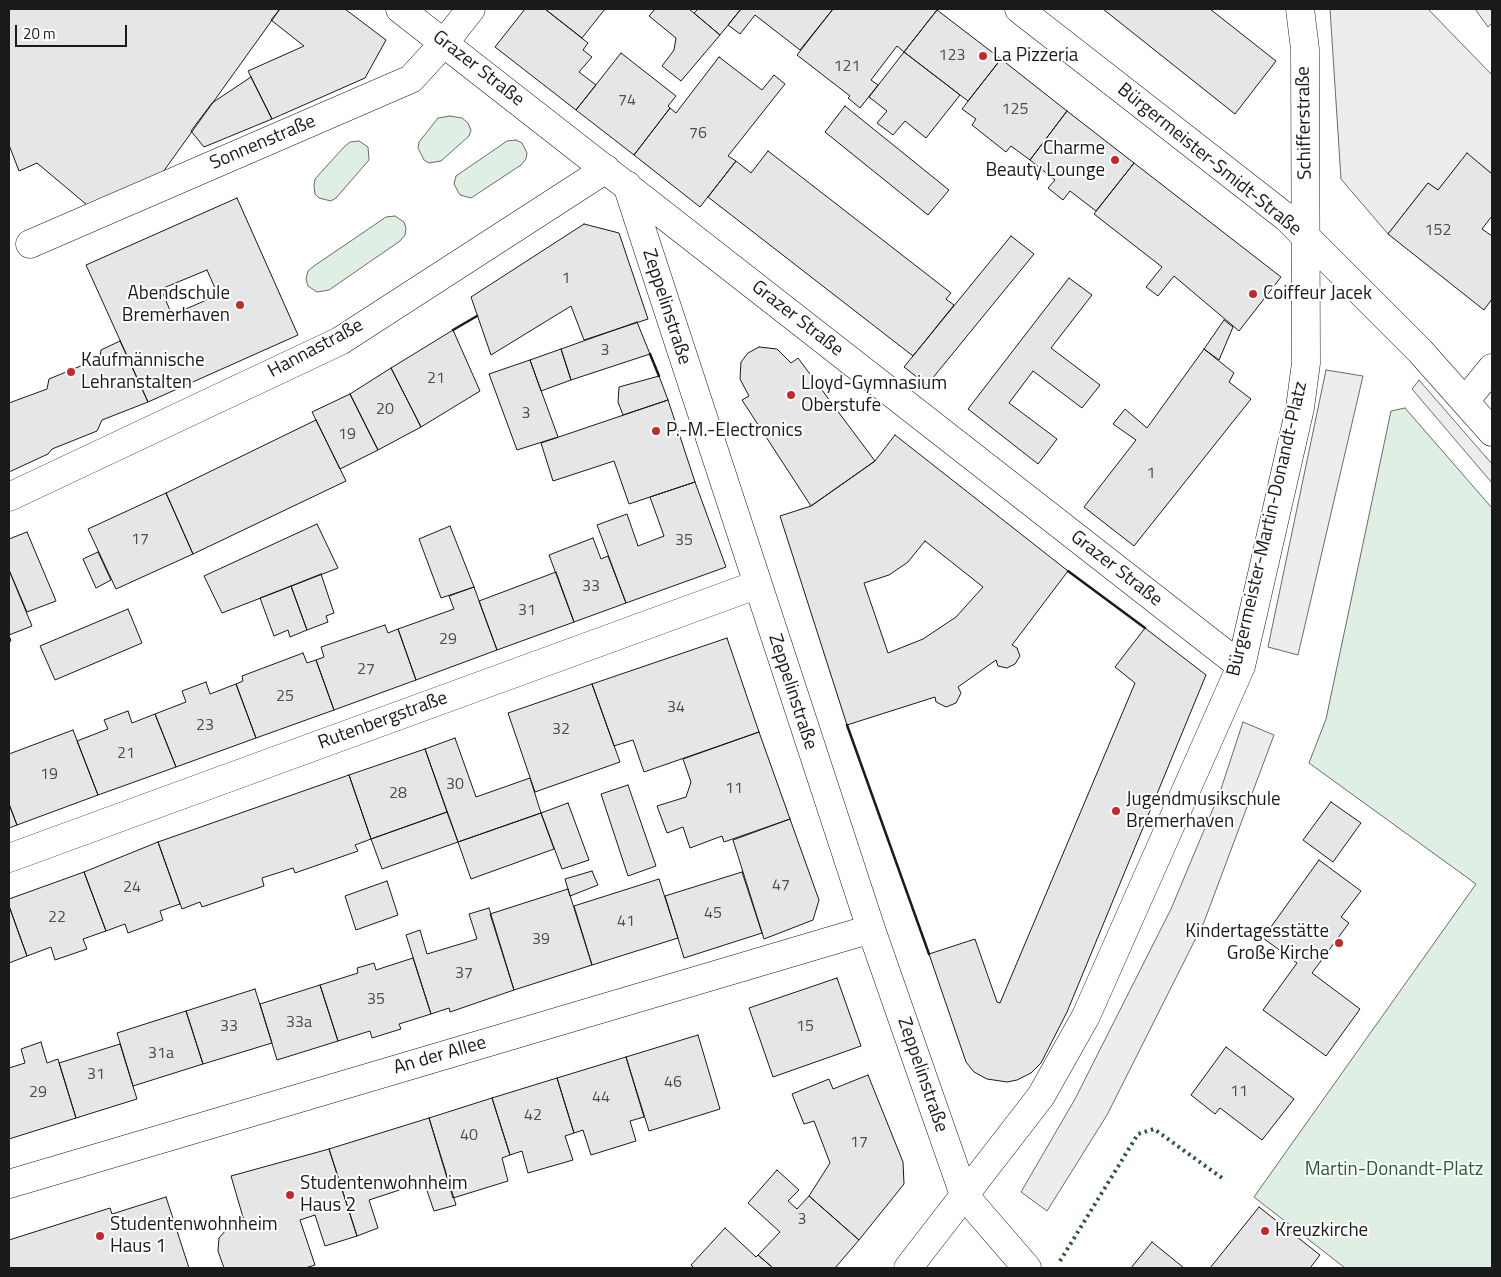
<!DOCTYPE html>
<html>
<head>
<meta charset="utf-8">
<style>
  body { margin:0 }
  #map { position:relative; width:1501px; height:1277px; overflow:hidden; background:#fff; font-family:"Titillium Web",sans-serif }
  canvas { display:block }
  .frame { position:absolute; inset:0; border:10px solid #1a1a1a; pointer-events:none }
  .scale { position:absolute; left:15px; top:25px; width:112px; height:22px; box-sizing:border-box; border:2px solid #1a1a1a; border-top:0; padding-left:6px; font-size:15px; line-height:18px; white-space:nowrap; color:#1a1a1a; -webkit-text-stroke:4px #fff; paint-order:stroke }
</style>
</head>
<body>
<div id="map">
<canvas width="1501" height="1277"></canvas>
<div class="frame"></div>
<div class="scale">20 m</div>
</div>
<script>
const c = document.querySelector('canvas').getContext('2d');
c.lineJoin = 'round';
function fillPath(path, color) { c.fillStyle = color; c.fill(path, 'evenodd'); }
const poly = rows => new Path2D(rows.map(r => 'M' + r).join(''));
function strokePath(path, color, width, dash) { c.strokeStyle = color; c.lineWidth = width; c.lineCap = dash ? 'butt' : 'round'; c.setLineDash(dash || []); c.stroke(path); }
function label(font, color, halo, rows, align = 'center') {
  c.font = font + ' "Titillium Web",sans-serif'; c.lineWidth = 4; c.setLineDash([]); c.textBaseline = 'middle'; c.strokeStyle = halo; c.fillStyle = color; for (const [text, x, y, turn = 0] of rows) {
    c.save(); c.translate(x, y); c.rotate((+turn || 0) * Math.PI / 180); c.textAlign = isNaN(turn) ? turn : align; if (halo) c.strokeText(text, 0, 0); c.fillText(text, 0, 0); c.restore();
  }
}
const green = poly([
  [450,116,462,118,468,123,471,130,469,136,441,161,429,163,424,160,418,148,419,142,438,118,450,116],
  [516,140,522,143,527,153,526,159,521,165,471,198,460,195,454,184,456,176,507,141,516,140],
  [359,141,368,147,369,160,336,198,331,201,319,198,315,194,314,186,315,179,344,147,350,142,359,141],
  [395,216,404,222,406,228,405,235,400,241,329,290,317,292,308,286,306,279,308,271,314,266,386,217,395,216],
  [1405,408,1492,508,1492,1268,1345,1268,1254,1197,1476,884,1309,763,1326,719,1391,411,1405,408]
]);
const parking = poly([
  [1330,9,1428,9,1492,75,1492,174,1467,154,1438,190,1428,183,1388,234,1341,179,1330,9],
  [1475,9,1492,9,1492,23,1488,27,1475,9],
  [1326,370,1363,376,1298,655,1268,647,1326,370],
  [1419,380,1492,464,1492,483,1412,389,1419,380],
  [1243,722,1274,735,1204,922,1107,1115,1047,1211,1021,1192,1075,1099,1171,909,1220,792,1243,722]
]);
const building = poly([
  [9,9,280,9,163,172,87,205,37,163,19,171,9,145,9,9],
  [280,9,345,9,386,40,365,78,272,119,248,71,304,46,271,20,280,9],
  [525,9,545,9,588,43,583,50,592,57,579,72,596,85,576,110,495,47,525,9],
  [545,9,605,9,582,38,545,9],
  [655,9,689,9,720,35,681,81,662,66,674,50,676,38,649,16,655,9],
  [698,9,741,9,720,35,694,13,698,9],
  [741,9,833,9,800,50,755,15,740,34,728,25,741,9],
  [833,9,935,9,937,10,904,52,897,46,871,80,878,85,860,108,848,98,850,96,797,55,833,9],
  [1103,9,1210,9,1276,61,1235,114,1103,9],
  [937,10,1001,59,968,101,904,52,937,10],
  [904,52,960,95,926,138,905,121,893,135,877,123,887,111,869,97,904,52],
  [621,53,676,96,668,106,670,108,634,155,576,110,621,53],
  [719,57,762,90,774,75,785,84,728,156,736,161,700,207,634,155,670,108,676,113,719,57],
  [1001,59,1067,111,1030,160,1011,146,1006,152,972,125,976,119,962,109,1001,59],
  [251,77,272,119,204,147,191,131,212,103,251,77],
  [845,106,949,190,928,215,825,132,845,106],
  [1067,111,1134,163,1096,211,1070,191,1063,200,1048,188,1055,180,1030,160,1067,111],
  [768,151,951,293,946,299,954,305,913,356,708,197,736,161,751,173,768,151],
  [1467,153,1492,174,1492,216,1482,229,1492,236,1492,299,1484,310,1388,234,1428,183,1438,190,1467,153],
  [1134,163,1281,277,1239,331,1174,276,1158,296,1146,287,1162,267,1094,214,1134,163],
  [237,198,298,335,148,402,86,265,237,198],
  [207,270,218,295,172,315,161,289,207,270],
  [584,224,619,233,648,319,584,340,571,306,491,355,471,297,584,224],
  [1011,236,1034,254,927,385,904,367,1011,236],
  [1069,278,1092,295,1051,348,1100,385,1082,408,1033,371,1009,403,1057,439,1038,464,968,409,1069,278],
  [1224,320,1233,327,1219,360,1204,349,1224,320],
  [637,322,650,354,571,380,561,349,637,322],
  [453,330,480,391,421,427,391,368,453,330],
  [120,341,148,402,102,420,97,431,52,449,48,454,9,472,9,403,47,389,49,379,100,358,101,350,120,341],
  [759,347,777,349,791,363,798,358,875,461,811,506,742,400,749,396,740,379,741,362,748,353,759,347],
  [561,349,571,380,541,391,530,360,561,349],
  [1204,349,1234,373,1229,382,1251,399,1134,546,1084,507,1136,440,1113,424,1125,409,1147,428,1204,349],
  [530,360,558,437,517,450,489,374,530,360],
  [391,368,421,427,378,450,350,394,391,368],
  [659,376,668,400,623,415,618,402,619,387,659,376],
  [350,394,378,450,340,469,312,412,350,394],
  [668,400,695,482,629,504,614,461,553,481,541,443,668,400],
  [316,420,346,481,193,554,166,493,316,420],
  [895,435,1068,571,1012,645,1017,648,1020,656,1015,664,1007,668,998,666,996,660,958,687,961,693,956,703,946,707,936,702,935,697,847,725,780,516,811,506,875,461,895,435],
  [925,541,983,587,956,617,923,639,888,653,864,583,889,575,908,562,925,541],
  [695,482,726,567,626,603,597,525,627,514,638,546,664,536,650,497,695,482],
  [166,493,193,554,116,589,88,529,166,493],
  [317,524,338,568,222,613,204,576,317,524],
  [450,526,474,587,441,598,419,539,450,526],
  [27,532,56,601,27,612,9,570,9,539,27,532],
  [593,538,601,559,608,556,626,603,574,622,549,555,593,538],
  [98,552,111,580,96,588,83,559,98,552],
  [9,570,32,626,9,635,11,641,9,642,9,570],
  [556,572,574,622,497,650,479,601,556,572],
  [321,574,334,613,326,616,328,622,307,630,291,586,321,574],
  [291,586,307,630,290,637,288,630,274,636,260,598,291,586],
  [474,587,497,650,416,680,398,629,454,609,449,596,474,587],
  [128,609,142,643,55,680,40,646,128,609],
  [385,625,388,633,398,629,416,680,334,710,316,660,324,657,321,647,385,625],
  [1145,628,1206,675,1067,1012,1041,1063,1031,1073,1017,1080,1007,1082,987,1079,974,1072,966,1062,929,954,975,939,997,1002,1000,1003,1135,683,1115,667,1145,628],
  [727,638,759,732,644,772,633,740,614,746,592,684,727,638],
  [303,653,307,663,316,660,334,710,256,738,236,684,243,681,242,676,303,653],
  [206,682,210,694,236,684,256,738,176,767,155,714,186,702,182,691,206,682],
  [592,684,620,762,535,792,508,713,592,684],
  [128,711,132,723,155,714,176,767,98,795,77,741,108,729,104,720,128,711],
  [73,730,98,795,17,825,9,804,9,754,73,730],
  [759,732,790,819,724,842,722,836,690,848,683,827,667,833,657,806,686,797,691,782,683,759,759,732],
  [455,738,476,797,530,778,541,813,458,842,425,749,455,738],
  [425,749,447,812,371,839,349,775,425,749],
  [349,775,371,839,355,845,358,851,295,873,293,868,262,878,264,886,202,907,200,902,182,909,158,842,349,775],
  [628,785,656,866,628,876,601,794,628,785],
  [1331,802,1361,823,1333,862,1303,840,1331,802],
  [568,803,589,860,562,869,541,813,568,803],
  [9,804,17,825,9,828,9,804],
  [447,812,458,842,382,869,371,839,447,812],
  [541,813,554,849,471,879,458,842,541,813],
  [790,819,819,900,813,920,764,939,733,840,790,819],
  [158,842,180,904,160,911,163,920,128,933,125,924,106,931,84,872,158,842],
  [1319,860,1361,891,1341,917,1349,923,1312,973,1360,1009,1326,1056,1263,1010,1297,963,1263,938,1319,860],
  [592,871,598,885,570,896,565,879,592,871],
  [84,872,106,931,83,939,87,949,55,960,51,947,27,956,9,906,9,899,84,872],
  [742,872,762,933,684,958,665,896,742,872],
  [659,879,678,938,592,965,574,906,659,879],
  [387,881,398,915,356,930,345,896,387,881],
  [568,889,592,965,514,990,490,914,568,889],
  [9,906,27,956,9,963,9,906],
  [489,908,514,990,450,1012,449,1008,431,1014,406,935,420,930,427,954,477,939,469,914,489,908],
  [413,958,431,1014,399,1024,401,1029,372,1038,370,1031,338,1041,320,985,358,973,357,968,374,963,376,970,413,958],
  [837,978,861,1046,773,1077,749,1008,837,978],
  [320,985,338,1041,277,1060,260,1004,320,985],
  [255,989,272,1043,203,1064,186,1011,255,989],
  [186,1011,203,1064,133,1086,117,1033,186,1011],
  [698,1035,720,1109,649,1131,626,1057,698,1035],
  [41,1042,47,1063,58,1059,76,1118,9,1139,9,1068,25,1063,21,1049,41,1042],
  [120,1044,137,1099,76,1118,59,1063,120,1044],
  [1226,1047,1294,1099,1262,1140,1220,1108,1215,1114,1191,1095,1226,1047],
  [626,1057,644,1117,630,1121,636,1141,591,1155,583,1130,574,1133,557,1078,626,1057],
  [868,1075,903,1162,904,1184,859,1240,809,1196,830,1163,814,1121,804,1124,792,1094,829,1079,833,1089,868,1075],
  [557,1078,574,1133,565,1136,573,1160,528,1173,522,1151,510,1155,492,1098,557,1078],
  [492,1098,510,1155,502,1158,508,1181,453,1198,429,1118,492,1098],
  [429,1118,456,1205,434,1211,424,1182,369,1200,378,1228,357,1236,329,1149,429,1118],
  [329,1149,357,1236,325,1246,315,1215,300,1220,315,1265,305,1268,224,1268,218,1251,219,1238,226,1230,245,1224,231,1176,329,1149],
  [777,1170,799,1190,788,1201,797,1209,809,1196,859,1240,835,1268,773,1268,758,1255,780,1232,748,1203,777,1170],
  [166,1197,189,1268,9,1268,9,1240,110,1208,112,1214,166,1197],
  [1259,1207,1320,1255,1310,1268,1210,1268,1259,1207],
  [725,1228,756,1257,758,1255,773,1268,694,1268,691,1265,725,1228],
  [1152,1242,1184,1268,1131,1268,1152,1242]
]);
const minor = poly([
  [400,9,1241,666],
  [1019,9,1287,218,1420,351,1492,432],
  [627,185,871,929,964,1195,1027,1268],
  [30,244,411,79,444,43,471,9],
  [1466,400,1492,368],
  [9,497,340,341,606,169],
  [9,858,756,585],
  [9,1184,871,929],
  [908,1268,1041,1096,1086,1016,1241,666,1300,408,1306,363,1305,49,1300,9]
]);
const hedge = poly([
  [1060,1261,1138,1134,1154,1129,1222,1178]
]);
const wall = poly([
  [453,330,477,316],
  [650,354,659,376],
  [1068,571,1145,628],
  [847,725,929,954]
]);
const markers = [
  [983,56,5,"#c62828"],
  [1115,160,5,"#c62828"],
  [1253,294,5,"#c62828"],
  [240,305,5,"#c62828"],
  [71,372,5,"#c62828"],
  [791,395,5,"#c62828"],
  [656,431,5,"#c62828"],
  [1116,811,5,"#c62828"],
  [1339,943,5,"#c62828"],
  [290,1195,5,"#c62828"],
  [1265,1231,5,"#c62828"],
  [100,1236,5,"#c62828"]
];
const numberNames = [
  ["123",952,56],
  ["121",847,67],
  ["74",627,101],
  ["125",1015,110],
  ["76",698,134],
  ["152",1438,231],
  ["1",566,279],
  ["3",605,351],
  ["21",436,379],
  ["20",385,410],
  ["3",526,414],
  ["19",347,435],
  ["1",1151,474],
  ["17",140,540],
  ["35",684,541],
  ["33",591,587],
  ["31",527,611],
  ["29",448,640],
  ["27",366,670],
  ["25",285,697],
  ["34",676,708],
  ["23",205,726],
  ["32",561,730],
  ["21",126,754],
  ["19",49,775],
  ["30",455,785],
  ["11",734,789],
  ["28",398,794],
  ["47",781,886],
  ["24",132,888],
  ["45",713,914],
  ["22",57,918],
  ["41",626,922],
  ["39",541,940],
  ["37",464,974],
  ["35",376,1000],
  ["33a",299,1023],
  ["33",229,1027],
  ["15",805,1027],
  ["31a",161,1054],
  ["31",96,1075],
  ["46",673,1083],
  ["11",1239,1092],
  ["29",38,1093],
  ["44",601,1098],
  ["42",533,1116],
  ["40",469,1136],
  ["17",859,1143],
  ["3",802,1220]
];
const poiNames = [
  ["La Pizzeria",993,56],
  ["Charme",1105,149,"right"],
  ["Beauty Lounge",1105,171,"right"],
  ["Abendschule",230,294,"right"],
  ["Bremerhaven",230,316,"right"],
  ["Coiffeur Jacek",1263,294],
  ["Kaufmännische",81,361],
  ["Lehranstalten",81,383],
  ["Lloyd-Gymnasium",801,384],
  ["Oberstufe",801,406],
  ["P.-M.-Electronics",666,431],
  ["Jugendmusikschule",1126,800],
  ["Bremerhaven",1126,822],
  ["Kindertagesstätte",1329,932,"right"],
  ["Große Kirche",1329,954,"right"],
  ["Studentenwohnheim",300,1184],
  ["Haus 2",300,1206],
  ["Studentenwohnheim",110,1225],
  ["Haus 1",110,1247],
  ["Kreuzkirche",1275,1231]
];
const streetNames = [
  ["Grazer Straße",478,69,38],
  ["Schifferstraße",1305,123,-91],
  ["Sonnenstraße",263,143,-23],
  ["Bürgermeister-Smidt-Straße",1209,160,39],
  ["Zeppelinstraße",666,307,72],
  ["Grazer Straße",797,319,38],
  ["Hannastraße",316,349,-28],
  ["Bürgermeister-Martin-Donandt-Platz",1268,529,-77],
  ["Grazer Straße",1116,569,38],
  ["Zeppelinstraße",792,692,72],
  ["Rutenbergstraße",383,721,-20],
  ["An der Allee",440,1056,-16],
  ["Zeppelinstraße",922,1075,71]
];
const parkNames = [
  ["Martin-Donandt-Platz",1394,1170]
];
fillPath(green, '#e0efe3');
strokePath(green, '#6a6a6a', 1);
fillPath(parking, '#ededed');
strokePath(parking, '#6a6a6a', 1);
fillPath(building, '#e6e6e6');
strokePath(building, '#1a1a1a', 1);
strokePath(minor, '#1a1a1a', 29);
strokePath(minor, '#fff', 28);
strokePath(hedge, '#2b5a34', 4, [2.5, 4]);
strokePath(wall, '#1a1a1a', 2.5);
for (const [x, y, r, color] of markers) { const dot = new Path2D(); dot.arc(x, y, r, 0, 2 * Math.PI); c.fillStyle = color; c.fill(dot); strokePath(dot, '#fff', 2); }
label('16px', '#4d4d4d', null, numberNames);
label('19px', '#1a1a1a', '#fff', poiNames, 'left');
label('19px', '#1a1a1a', '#fff', streetNames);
label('19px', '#2b5a34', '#fff', parkNames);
</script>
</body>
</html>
